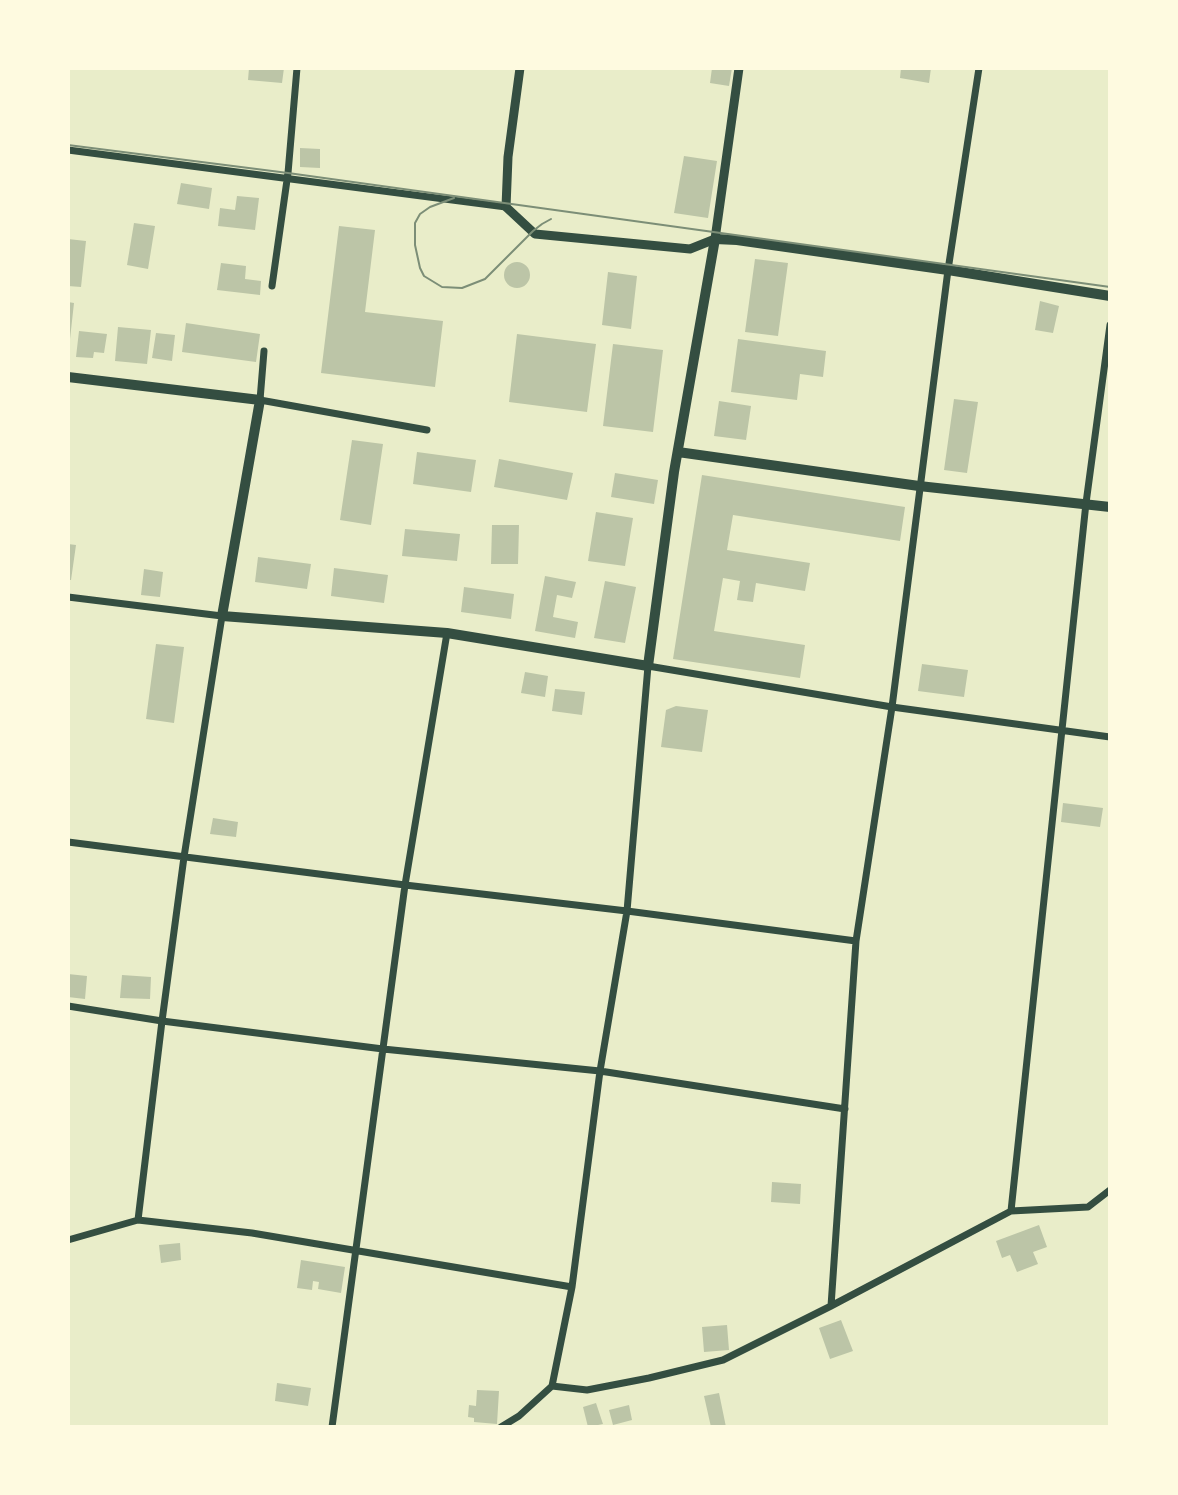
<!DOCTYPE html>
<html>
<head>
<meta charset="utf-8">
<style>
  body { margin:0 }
  #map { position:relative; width:1178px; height:1495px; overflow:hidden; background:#e9edc9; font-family:"Roboto Condensed",sans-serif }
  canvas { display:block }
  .frame { position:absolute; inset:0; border:70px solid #fefae0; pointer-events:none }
</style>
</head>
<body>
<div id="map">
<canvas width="1178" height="1495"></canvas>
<div class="frame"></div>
</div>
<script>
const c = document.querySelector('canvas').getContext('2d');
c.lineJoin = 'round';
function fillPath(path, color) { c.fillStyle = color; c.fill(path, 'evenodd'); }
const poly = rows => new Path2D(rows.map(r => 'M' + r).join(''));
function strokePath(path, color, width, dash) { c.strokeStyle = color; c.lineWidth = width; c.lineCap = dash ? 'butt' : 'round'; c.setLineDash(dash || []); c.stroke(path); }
const building = poly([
  [249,68,284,68,282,83,248,80],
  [712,68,732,68,729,86,710,83],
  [901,68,931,68,929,83,900,78],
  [300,148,320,149,320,168,300,167],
  [684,156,717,161,708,218,674,213],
  [181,183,212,188,209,209,177,204],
  [237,196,259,198,255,230,218,226,220,208,235,210],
  [134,223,155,226,148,269,127,265],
  [339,226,375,230,365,312,443,321,435,387,321,373],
  [68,239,86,241,81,287,68,286],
  [755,259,788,263,778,336,745,332],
  '504 275a13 13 0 1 1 26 0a13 13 0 1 1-26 0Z',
  [221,263,246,266,245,279,261,281,260,295,217,290],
  [608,272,637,276,631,329,602,325],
  [1040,301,1059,306,1053,333,1035,330],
  [68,302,74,303,70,339,68,339],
  [186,323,260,334,256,362,182,352],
  [118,327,151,330,147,364,115,361],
  [79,331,107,334,104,353,94,352,93,358,76,357],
  [156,333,175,335,172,361,152,358],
  [517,334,596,344,587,412,509,402],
  [738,339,826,351,823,377,800,374,797,400,731,392],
  [613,344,663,350,653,432,603,426],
  [954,399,978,402,967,473,944,470],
  [719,401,751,406,746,440,714,436],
  [352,440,383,444,371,525,340,520],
  [417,452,476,460,471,492,413,484],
  [499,459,573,473,567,500,494,487],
  [615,473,658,480,654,504,611,497],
  [702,475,905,507,900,541,733,515,727,550,810,563,805,591,756,583,753,602,737,600,740,581,723,578,714,631,805,645,800,678,673,659],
  [596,512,633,518,625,566,588,561],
  [492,525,519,525,518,564,491,564],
  [405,529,460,534,457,561,402,556],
  [68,544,76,545,71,580,68,580],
  [258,557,311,564,307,589,255,582],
  [334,568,388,575,384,603,331,596],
  [144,569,163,572,160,597,141,595],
  [545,576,576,582,572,598,557,595,553,617,578,622,575,638,535,631],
  [605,581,636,587,625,643,594,638],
  [464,587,514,594,511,619,461,612],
  [156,644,184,647,174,723,146,719],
  [922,664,968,670,964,697,918,691],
  [525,672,548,676,545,697,521,693],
  [555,689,585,692,582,715,552,711],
  [676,706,708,710,702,752,661,747,666,710],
  [1063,803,1103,808,1100,827,1061,822],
  [213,818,238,822,236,837,210,834],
  [68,974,87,976,85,999,68,997],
  [122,975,151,977,150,999,120,998],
  [772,1182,801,1184,800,1204,771,1202],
  [1039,1225,1047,1247,1033,1252,1038,1264,1017,1272,1010,1255,1002,1258,996,1241],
  [180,1243,181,1260,161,1263,159,1245],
  [301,1260,345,1267,341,1293,318,1289,319,1282,313,1281,312,1290,297,1288],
  [841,1320,853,1351,830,1359,819,1328],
  [727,1325,729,1350,704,1352,702,1327],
  [277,1383,311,1388,308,1406,275,1401],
  [477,1390,499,1391,497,1424,474,1422,474,1418,468,1417,469,1405,476,1406],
  [719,1393,726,1427,711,1427,704,1396],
  [596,1403,603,1424,588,1427,583,1407],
  [629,1405,632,1420,613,1425,609,1410]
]);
const minor = poly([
  [68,150,506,207],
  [272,286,288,173,297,68],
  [264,351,260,400,427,430],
  [68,597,222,616,184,857,162,1021,138,1220],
  [68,842,405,885,627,911,856,941],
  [68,1006,162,1021,383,1049,600,1071,845,1109],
  [1011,1211,1086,503,1110,325],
  [68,1240,138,1220,252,1233,572,1287],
  [831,1306,856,941,892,707,948,270,979,68],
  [552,1386,572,1287,600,1071,627,911,648,666,892,707,1110,737],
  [332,1427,405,885,447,633],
  [501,1427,519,1416,552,1386,587,1390,649,1378,723,1360,831,1306,1011,1211,1088,1207,1110,1190]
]);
const tertiary = poly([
  [520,68,508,157,506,207,535,234,690,249,715,239,739,68]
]);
const secondary = poly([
  [68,377,260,400,222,616,447,633,648,666,674,472,715,239,737,240,948,270,1110,296],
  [678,452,919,486,1110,507]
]);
const tram = poly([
  [68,145,288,173,1110,287],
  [454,198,430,207,420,214,415,223,415,245,420,268,424,276,442,287,462,288,485,279,533,231,542,224,551,219]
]);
fillPath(building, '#bcc5a7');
strokePath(minor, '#344e41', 7);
strokePath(tertiary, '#344e41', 9);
strokePath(secondary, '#344e41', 10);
strokePath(tram, '#7c8e77', 2);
</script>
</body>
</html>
